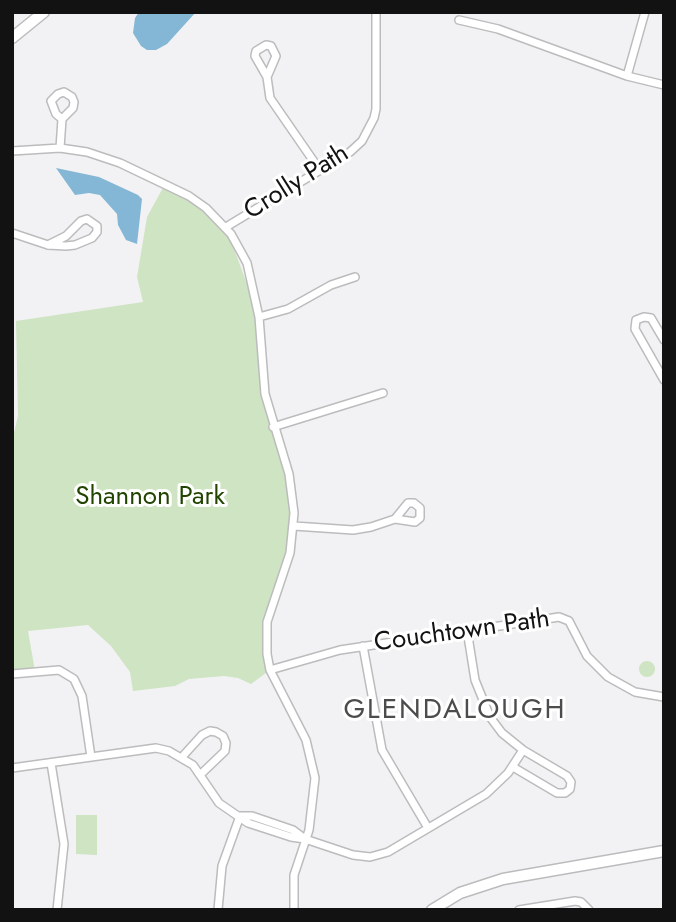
<!DOCTYPE html>
<html>
<head>
<meta charset="utf-8">
<style>
  body { margin:0 }
  #map { position:relative; width:676px; height:922px; overflow:hidden; background:#f2f2f4; font-family:Jost,sans-serif }
  canvas { display:block }
  .frame { position:absolute; inset:0; border:14px solid #121212; pointer-events:none }
</style>
</head>
<body>
<div id="map">
<canvas width="676" height="922"></canvas>
<div class="frame"></div>
</div>
<script>
const c = document.querySelector('canvas').getContext('2d');
c.lineJoin = 'round';
function fillPath(path, color) { c.fillStyle = color; c.fill(path, 'evenodd'); }
const poly = rows => new Path2D(rows.map(r => 'M' + r).join(''));
function strokePath(path, color, width, dash) { c.strokeStyle = color; c.lineWidth = width; c.lineCap = dash ? 'butt' : 'round'; c.setLineDash(dash || []); c.stroke(path); }
function label(font, color, halo, rows, align = 'center') {
  c.font = font + ' Jost,sans-serif'; c.lineWidth = 6; c.setLineDash([]); c.textBaseline = 'middle'; c.strokeStyle = halo; c.fillStyle = color; for (const [text, x, y, turn = 0] of rows) {
    c.save(); c.translate(x, y); c.rotate((+turn || 0) * Math.PI / 180); c.textAlign = isNaN(turn) ? turn : align; if (halo) c.strokeText(text, 0, 0); c.fillText(text, 0, 0); c.restore();
  }
}
const green = poly([
  [165,184,226,227,259,317,262,378,291,484,294,527,267,622,270,670,251,684,238,678,224,676,189,679,175,686,133,691,130,672,111,646,88,625,28,631,35,671,12,674,12,441,18,416,16,321,143,302,137,277,147,217],
  '639 669a8 8 0 1 1 16 0a8 8 0 1 1-16 0Z',
  [76,815,97,815,97,855,76,854]
]);
const water = poly([
  [139,12,196,12,167,44,156,50,147,50,141,46,133,33,135,18],
  [56,168,99,177,138,195,142,199,137,244,126,240,118,225,117,214,100,195,89,193,75,195]
]);
const street = poly([
  [459,20,498,29,627,76,664,85],
  [627,76,645,12],
  [267,77,255,56,256,51,266,45,271,46,276,56,267,77,270,98,319,169],
  [60,148,62,119,73,108,74,102,72,97,64,92,58,94,51,101,56,114,62,119],
  [12,151,60,148,87,152,120,163,189,196,206,208,231,234,247,263,259,317,265,394,289,474,294,513,290,553,267,622,267,654,270,670,306,740,315,778,309,830,294,875,294,910],
  [226,227,350,152,362,141,374,118,376,109,376,12],
  [12,233,48,245,66,246,75,245,92,238,97,232,97,226,87,219,81,221,66,236,48,245],
  [259,317,288,309,331,285,355,277],
  [664,340,651,318,644,317,636,320,635,329,664,380],
  [273,427,383,393],
  [294,526,353,530,371,527,395,519,415,522,420,518,420,508,414,503,408,503,395,519],
  [467,630,475,680,490,717,502,733,523,750,567,776,571,782,570,789,565,793,557,793,513,767],
  [363,646,382,750,428,828],
  [270,670,340,650,559,617,569,621,587,656,608,677,635,692,664,697],
  [12,674,59,670,74,679,82,696,91,757],
  [182,757,202,735,210,731,216,732,223,736,226,743,225,751,200,775],
  [51,763,64,844,57,910],
  [12,768,156,748,169,751,193,765,219,803,248,823,291,837,305,839,353,855,370,857,388,852,486,794,508,773,523,750],
  [241,816,252,816,293,830,305,839],
  [218,910,222,866,240,816],
  [519,910,575,901,581,902,589,910]
]);
const secondary = poly([
  [12,38,44,12],
  [432,910,460,893,503,879,664,851]
]);
const streetNames = [
  ["Crolly Path",297,183,-32],
  ["Couchtown Path",462,632,-8]
];
const parkNames = [
  ["Shannon Park",150,498]
];
const neighbourhoodNames = [
  ["GLENDALOUGH",455,711]
];
fillPath(green, '#cee4c2');
fillPath(water, '#83b7d5');
strokePath(street, '#bcbcbe', 10);
strokePath(secondary, '#bcbcbe', 13);
strokePath(street, '#fff', 7);
strokePath(secondary, '#fff', 10);
label('26px', '#121212', '#fff', streetNames);
label('26px', '#214401', '#fff', parkNames);
c.letterSpacing = '2px';
label('28px', '#4c4c4d', '#fff', neighbourhoodNames);
c.letterSpacing = '0px';
</script>
</body>
</html>
